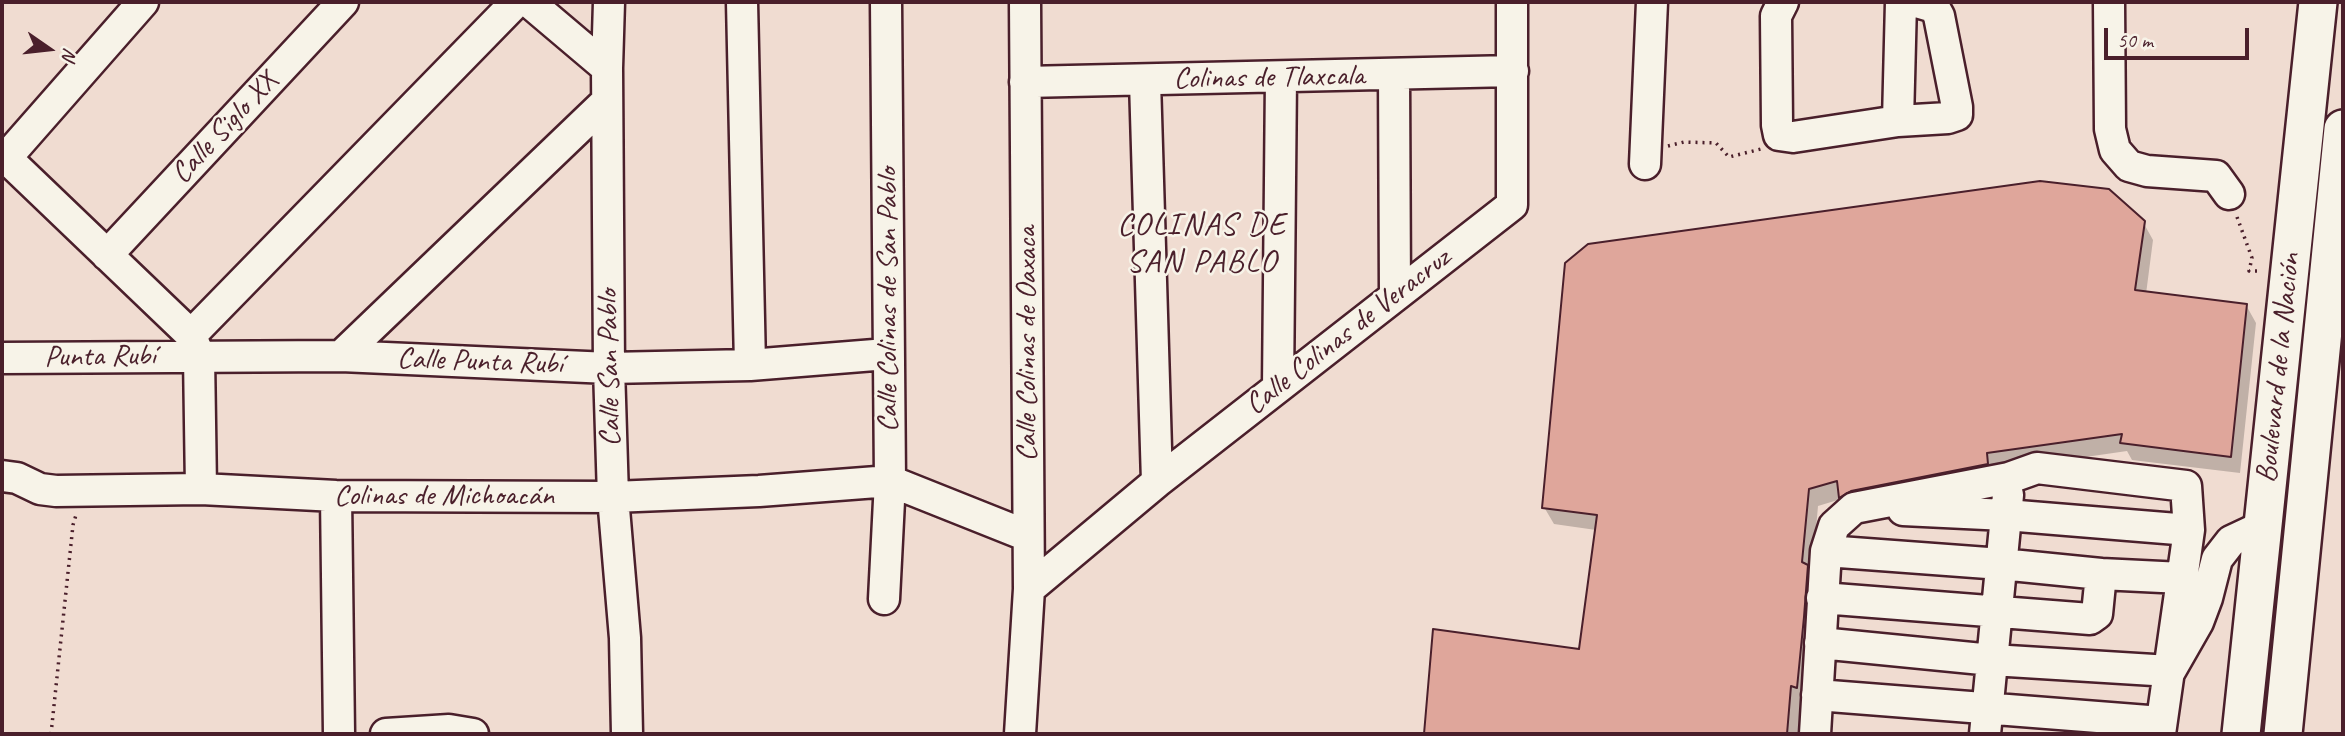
<!DOCTYPE html>
<html>
<head>
<meta charset="utf-8">
<style>
  body { margin:0 }
  #map { position:relative; width:2345px; height:736px; overflow:hidden; background:#f0dcd1; font-family:Caveat,sans-serif }
  canvas { display:block }
  .frame { position:absolute; inset:0; border:4px solid #4a1f2b; pointer-events:none }
  .north { position:absolute; left:14px; top:14px; width:70px; height:70px; -webkit-text-stroke:5px #f7f3e8; paint-order:stroke; rotate:104deg; font-size:19px; font-weight:700; line-height:28px; text-align:center; color:#4a1f2b }
  .north::after { content:''; display:block; margin:auto; width:24px; height:32px; background:#4a1f2b; clip-path:polygon(50% 0,100% 100%,50% 72%,0 100%) }
  .scale { position:absolute; left:2104px; top:28px; width:145px; height:32px; box-sizing:border-box; border:4px solid #4a1f2b; border-top:0; padding-left:9px; font-size:21px; line-height:24px; white-space:nowrap; color:#4a1f2b; -webkit-text-stroke:5px #f7f3e8; paint-order:stroke }
</style>
</head>
<body>
<div id="map">
<canvas width="2345" height="736"></canvas>
<div class="frame"></div>
<div class="north">N</div>
<div class="scale">50 m</div>
</div>
<script>
const c = document.querySelector('canvas').getContext('2d');
c.lineJoin = 'round';
function fillPath(path, color) { c.fillStyle = color; c.fill(path, 'evenodd'); }
const poly = rows => new Path2D(rows.map(r => 'M' + r).join(''));
function strokePath(path, color, width, dash) { c.strokeStyle = color; c.lineWidth = width; c.lineCap = dash ? 'butt' : 'round'; c.setLineDash(dash || []); c.stroke(path); }
function label(font, color, halo, rows, align = 'center') {
  c.font = font + ' Caveat,sans-serif'; c.lineWidth = 5; c.setLineDash([]); c.textBaseline = 'middle'; c.strokeStyle = halo; c.fillStyle = color; for (const [text, x, y, turn = 0] of rows) {
    c.save(); c.translate(x, y); c.rotate((+turn || 0) * Math.PI / 180); c.textAlign = isNaN(turn) ? turn : align; if (halo) c.strokeText(text, 0, 0); c.fillText(text, 0, 0); c.restore();
  }
}
const shadow = poly([
  [2143,222,2153,240,2146,294,2246,305,2256,323,2240,473,2132,460,2127,451,1996,470,1850,514,1841,499,1818,506,1812,575,1806,704,1800,703,1798,734,1425,734,1435,631,1580,651,1596,530,1554,524,1544,507]
]);
const building = poly([
  [2040,181,2109,189,2145,221,2135,290,2247,304,2231,457,2120,443,2122,434,1987,453,1988,464,1851,491,1839,498,1837,481,1809,489,1802,562,1808,565,1804,617,1797,688,1791,686,1787,734,1424,734,1433,629,1579,649,1597,515,1542,508,1565,263,1588,244,2040,181]
]);
const path = poly([
  [1668,146,1684,142,1716,143,1729,157,1761,149],
  [2237,217,2252,258,2249,271,2261,271],
  [51,734,73,525,76,515]
]);
const minor = poly([
  [529,2,607,68],
  [609,2,607,68,609,368,613,497,625,638,627,734],
  [742,2,750,365],
  [1783,2,1776,16,1777,125,1779,135,1793,137,1898,121,1948,118,1957,115,1957,107,1939,16,1934,7,1917,2],
  [2109,2,2110,129,2115,150,2129,166,2147,171,2216,176,2229,194],
  [1394,74,1395,295],
  [1145,81,1157,482],
  [1025,82,1513,71],
  [1898,121,1901,2],
  [2,154,191,335,199,356,201,489],
  [6,158,143,2],
  [1645,164,1652,2],
  [107,255,343,2],
  [191,335,516,2],
  [341,356,607,101],
  [2,358,341,356,609,368,750,365,887,354],
  [1278,387,1281,77],
  [2,476,17,478,40,489,56,491,201,489,336,496,613,497,759,491,890,481,1028,536],
  [336,496,339,734],
  [1903,510,2006,515,2189,530],
  [1826,551,2001,564,2101,574,2182,578],
  [1029,589,1157,482,1512,205,1512,2],
  [1822,598,2090,619,2097,614,2101,574],
  [884,599,890,481,886,2],
  [1820,643,1992,660,2170,671,2198,622,2207,598,2217,559,2231,541,2263,526],
  [1817,695,2161,722],
  [386,734,449,730,473,734],
  [1020,734,1029,589,1025,2],
  [1815,734,1826,551,1834,526,1854,508,2009,478,2037,468,2186,486,2189,530,2160,734],
  [1985,734,2008,495]
]);
const major = poly([
  [2241,734,2318,2],
  [2283,734,2343,129]
]);
const streetNames = [
  ["Colinas de Tlaxcala",1269,78,-1],
  ["Calle Siglo XX",225,128,-47],
  ["Calle Colinas de San Pablo",888,300,-90],
  ["Calle Colinas de Veracruz",1348,332,-38],
  ["Calle Colinas de Oaxaca",1027,344,-90],
  ["Punta Rubí",100,357,-1],
  ["Calle Punta Rubí",480,362,2],
  ["Calle San Pablo",610,368,-91],
  ["Boulevard de la Nación",2279,368,-84],
  ["Colinas de Michoacán",444,496]
];
const neighbourhoodNames = [
  ["COLINAS DE",1202,226],
  ["SAN PABLO",1202,263]
];
fillPath(shadow, '#0003');
fillPath(building, '#dfa69b');
strokePath(building, '#4a1f2b', 2);
strokePath(minor, '#4a1f2b', 35);
strokePath(major, '#4a1f2b', 42);
strokePath(path, '#4a1f2b', 3.5, [2, 5]);
strokePath(minor, '#f7f3e8', 30);
strokePath(major, '#f7f3e8', 37);
label('30px', '#4a1f2b', '#f7f3e8', streetNames);
c.letterSpacing = '2px';
label('32px', '#4a1f2b', '#f7f3e8', neighbourhoodNames);
c.letterSpacing = '0px';
</script>
</body>
</html>
